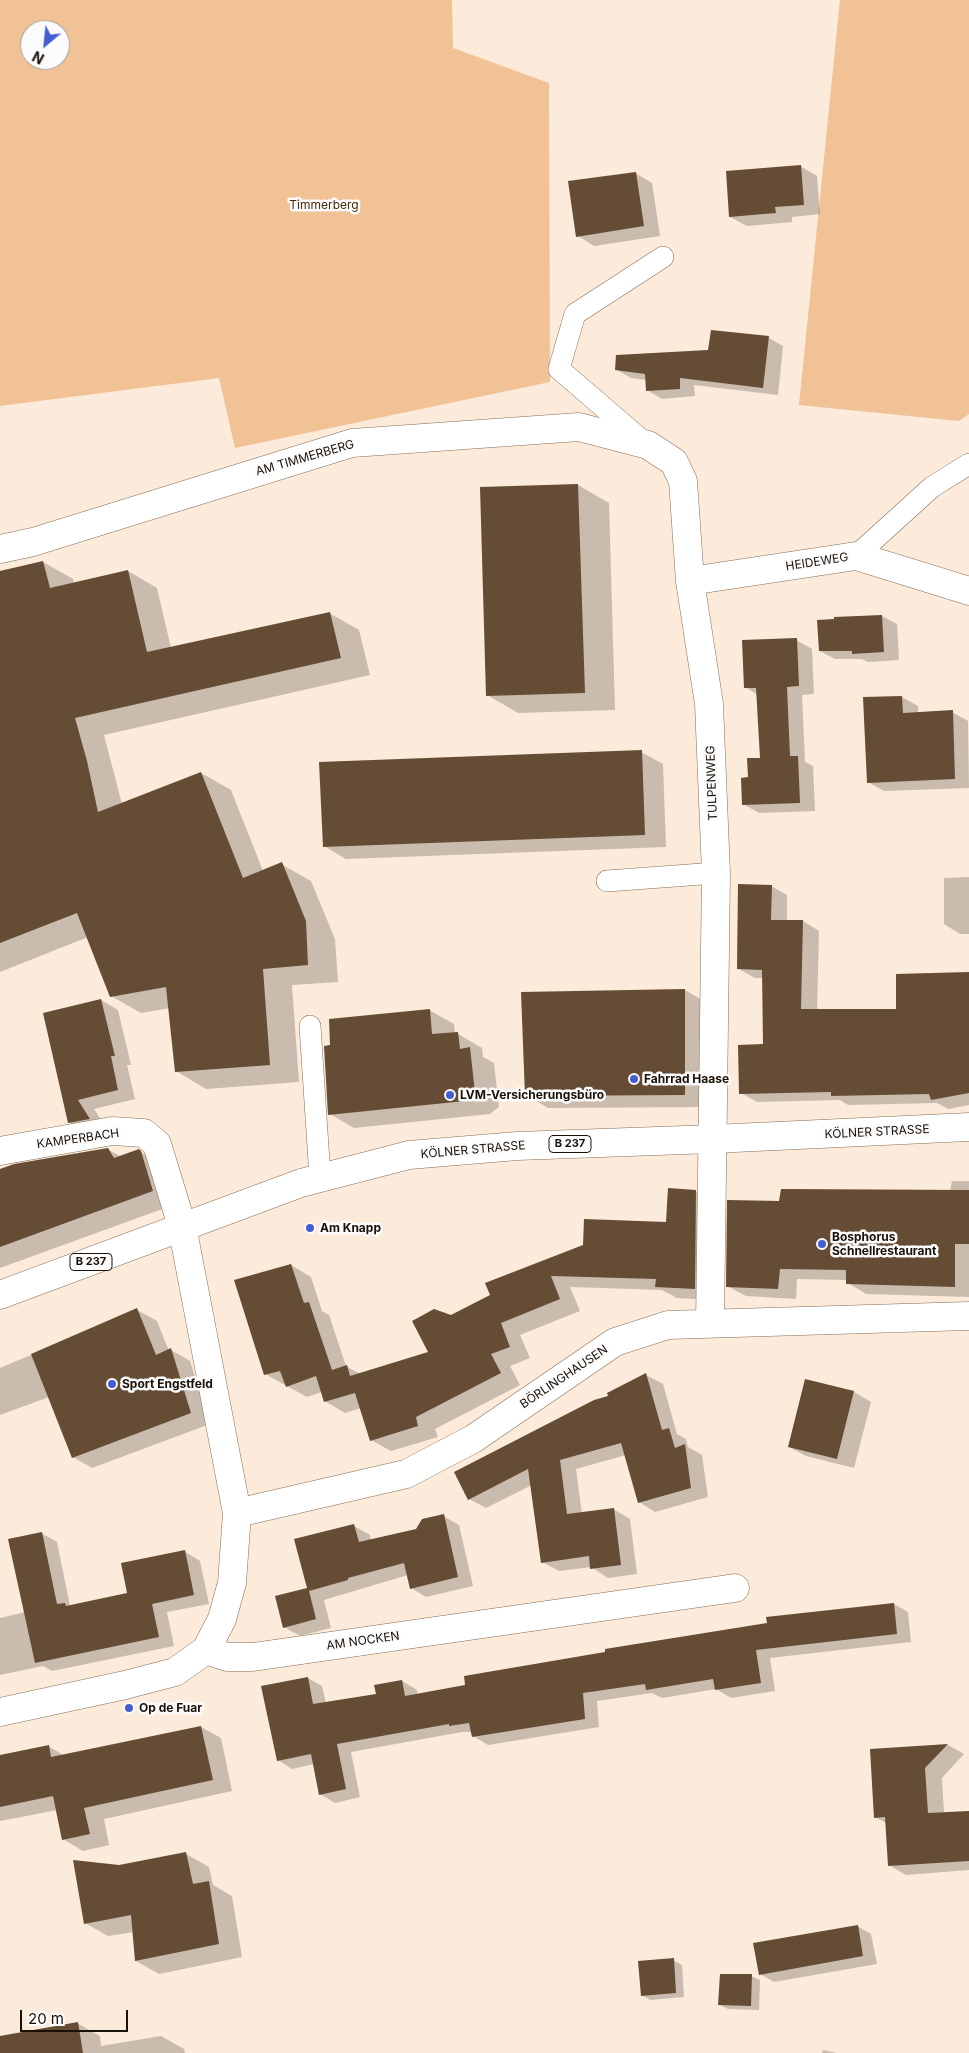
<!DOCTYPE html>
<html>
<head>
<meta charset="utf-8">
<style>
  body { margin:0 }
  #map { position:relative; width:969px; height:2053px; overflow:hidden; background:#fceada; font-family:Inter,sans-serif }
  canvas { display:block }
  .north { position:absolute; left:20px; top:20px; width:50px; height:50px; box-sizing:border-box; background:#fbfbfb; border:1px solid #a19d99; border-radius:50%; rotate:208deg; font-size:14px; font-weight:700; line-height:20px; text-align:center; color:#191007 }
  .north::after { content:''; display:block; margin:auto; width:18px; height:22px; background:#445ed1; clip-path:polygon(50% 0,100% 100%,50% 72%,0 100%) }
  .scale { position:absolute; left:20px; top:2010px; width:108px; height:22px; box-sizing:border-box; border:2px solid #191007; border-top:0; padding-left:6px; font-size:15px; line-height:18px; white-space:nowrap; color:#191007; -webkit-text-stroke:4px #fbfbfb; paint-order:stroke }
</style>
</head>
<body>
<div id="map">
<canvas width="969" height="2053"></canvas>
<div class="north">N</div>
<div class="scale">20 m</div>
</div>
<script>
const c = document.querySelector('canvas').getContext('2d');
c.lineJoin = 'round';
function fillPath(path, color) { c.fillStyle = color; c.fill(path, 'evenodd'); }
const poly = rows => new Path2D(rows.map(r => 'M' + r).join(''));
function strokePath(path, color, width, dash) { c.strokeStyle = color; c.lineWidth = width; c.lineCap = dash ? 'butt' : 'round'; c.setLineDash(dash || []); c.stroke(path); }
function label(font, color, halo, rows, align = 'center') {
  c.font = font + ' Inter,sans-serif'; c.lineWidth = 5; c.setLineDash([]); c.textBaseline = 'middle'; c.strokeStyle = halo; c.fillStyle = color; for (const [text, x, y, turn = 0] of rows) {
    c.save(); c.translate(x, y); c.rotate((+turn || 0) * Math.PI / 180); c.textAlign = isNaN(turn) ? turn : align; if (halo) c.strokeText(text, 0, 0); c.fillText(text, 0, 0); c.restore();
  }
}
const green = poly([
  [0,0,452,0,453,48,549,83,550,382,235,448,219,378,0,406],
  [30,30,60,30,60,60,30,60],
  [840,0,969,0,969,414,959,421,799,405]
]);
const shadow = poly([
  [800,166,817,176,820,214,792,217,792,222,747,226,730,217],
  [635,173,652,183,660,236,594,246,578,236],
  [712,331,769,338,783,346,778,395,694,385,695,396,662,399,647,390,647,380,631,378,617,370,709,351],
  [578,485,609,503,615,710,518,713,487,695,481,488],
  [43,562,73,579,74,584,128,571,157,588,171,648,329,613,359,630,370,675,104,735,122,804,201,773,231,790,263,871,281,864,311,881,335,939,338,982,292,985,299,1082,206,1089,176,1071,170,1008,141,1013,111,996,88,937,0,972,0,572],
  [882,616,897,624,899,660,868,662,862,659,835,659,820,651],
  [796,640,812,649,814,694,802,695,805,762,813,766,815,811,759,813,743,804,750,779,761,759,758,695,745,687],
  [902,697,918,706,918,713,952,712,968,721,969,788,884,791,868,782],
  [641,752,663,764,666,847,346,859,324,846],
  [969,877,969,934,960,934,944,924,944,878],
  [771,886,787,895,787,921,803,921,819,931,817,1010,969,1026,969,1105,948,1109,937,1103,848,1105,840,1100,757,1102,741,1093,764,1046,763,978,755,978,739,969],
  [685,990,707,1003,707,1107,548,1108,526,1095],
  [101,1000,118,1010,131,1065,127,1065,135,1099,94,1109,106,1128,86,1132,69,1122],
  [429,1010,454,1024,455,1034,458,1034,482,1048,483,1057,494,1063,499,1107,490,1114,354,1128,330,1114],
  [107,1149,122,1157,139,1151,164,1165,176,1204,0,1268,0,1171],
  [952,1181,969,1181,969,1297,866,1294,848,1283,848,1280,797,1279,796,1299,746,1296,727,1286,780,1202,950,1191],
  [696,1192,716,1203,715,1300,677,1298,662,1290,570,1287,580,1311,520,1335,530,1358,510,1366,520,1385,435,1429,438,1437,391,1451,371,1440,361,1408,345,1413,325,1401,322,1392,307,1397,265,1374,291,1265,311,1277,322,1311,329,1315,346,1366,360,1374,430,1353,451,1316,667,1223],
  [137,1310,157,1321,169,1351,171,1350,190,1361,210,1424,92,1468,73,1457,49,1397,0,1415,0,1368],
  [646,1375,663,1384,677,1434,686,1439,688,1447,702,1455,708,1497,655,1512,639,1502,626,1455,576,1469,582,1514,613,1509,630,1519,637,1574,608,1578,591,1567,559,1571,542,1562,532,1485,486,1508,469,1499,609,1397],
  [806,1380,854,1392,871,1402,854,1468,806,1456,789,1447],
  [443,1516,459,1525,473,1586,426,1597,411,1588,408,1575,324,1600,331,1628,300,1636,284,1627,308,1589,354,1526,370,1535,371,1541,417,1530],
  [41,1533,57,1542,70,1606,129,1594,184,1551,200,1561,209,1604,167,1612,174,1646,52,1671,43,1666,0,1675,0,1618,25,1612],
  [894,1604,908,1612,911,1642,770,1658,775,1691,731,1698,716,1689,662,1698,652,1693,597,1701,599,1727,488,1745,473,1736,472,1732,462,1732,351,1752,360,1797,335,1803,320,1794,314,1764,292,1769,278,1760,308,1678,322,1686,326,1703,377,1695,402,1681,417,1690,418,1695],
  [201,1727,221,1738,232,1791,104,1819,109,1845,83,1851,63,1839,58,1810,0,1821,0,1756,48,1746,65,1756],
  [948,1745,964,1754,942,1778,944,1813,969,1812,969,1870,906,1875,889,1865,886,1823,875,1817,871,1750],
  [186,1854,209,1867,213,1885,232,1896,242,1957,159,1974,136,1961,134,1932,108,1936,85,1923,119,1866],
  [857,1926,871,1934,877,1964,774,1982,760,1974],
  [673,1960,682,1965,684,1997,650,2000,642,1995],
  [751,1976,760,1980,759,2010,728,2009,720,2005],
  [77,2023,100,2036,101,2046,161,2036,184,2049,185,2053,24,2053],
  [823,2050,837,2053,822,2053]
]);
const building = poly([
  [801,165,804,205,775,207,776,213,729,217,726,171],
  [636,172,644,226,576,237,568,181],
  [711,330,769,336,763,388,680,378,680,389,646,391,645,374,615,370,616,355,708,350],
  [578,484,585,693,486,696,480,487],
  [43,561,50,588,128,570,147,652,330,612,341,658,75,718,87,761,98,812,201,772,243,878,282,862,306,921,308,965,263,969,270,1065,175,1072,166,987,110,997,77,913,0,943,0,571],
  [882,615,884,652,852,654,852,651,819,651,817,620,834,619,834,617],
  [797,638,799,686,787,687,790,756,798,756,800,803,742,805,741,778,748,777,747,758,760,758,756,688,744,688,742,640],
  [902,696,903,713,953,710,955,779,867,783,863,697],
  [642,750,645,835,323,847,319,762],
  [738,884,772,885,771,920,803,920,801,1009,896,1009,896,974,969,972,969,1093,931,1100,929,1094,831,1096,831,1092,739,1094,738,1045,763,1044,762,970,737,969],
  [685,989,685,1095,525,1096,521,992],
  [101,999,115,1056,111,1056,118,1090,78,1100,90,1119,68,1123,43,1013],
  [430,1009,432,1034,458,1032,460,1049,470,1047,475,1093,465,1101,328,1115,324,1046,330,1045,329,1019],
  [108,1148,114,1158,139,1149,141,1151,153,1191,0,1247,0,1169,14,1164],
  [668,1188,696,1190,695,1289,655,1287,656,1279,551,1276,560,1299,501,1323,510,1347,491,1354,501,1373,416,1417,418,1426,370,1441,355,1393,324,1402,316,1376,286,1387,280,1371,264,1375,234,1280,291,1264,304,1303,309,1302,332,1370,323,1373,347,1365,350,1376,428,1352,412,1321,434,1309,451,1315,490,1295,485,1283,583,1245,584,1219,666,1222],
  [781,1189,969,1190,969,1244,955,1244,955,1287,846,1284,846,1270,780,1269,778,1289,726,1287,727,1200,779,1201],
  [137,1308,156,1355,171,1348,191,1413,72,1458,31,1354],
  [646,1373,662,1430,669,1428,675,1448,685,1444,691,1488,638,1503,621,1443,560,1460,567,1514,614,1508,621,1565,590,1569,589,1556,541,1563,528,1469,468,1500,454,1472,594,1400,608,1396,607,1393],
  [805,1379,854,1391,837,1459,788,1447],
  [444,1514,458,1577,410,1589,404,1563,348,1578,348,1580,309,1591,316,1619,283,1628,275,1596,307,1588,294,1539,354,1524,359,1542,416,1529,422,1519],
  [42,1532,57,1604,65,1603,66,1606,127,1593,121,1563,185,1550,194,1595,152,1604,159,1637,35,1663,8,1539],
  [894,1603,897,1634,756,1650,761,1683,715,1690,713,1679,646,1690,645,1684,583,1693,585,1719,472,1737,469,1723,449,1726,449,1724,337,1744,346,1789,319,1795,311,1754,277,1761,261,1686,308,1677,313,1704,376,1694,374,1685,402,1680,405,1696,465,1685,464,1676,605,1652,605,1649,767,1623,766,1617],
  [201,1726,213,1780,84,1808,90,1834,62,1840,53,1796,0,1807,0,1755,49,1745,51,1757],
  [948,1744,925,1768,928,1813,969,1811,969,1861,888,1866,885,1817,874,1818,870,1749],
  [186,1852,193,1884,209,1881,219,1944,135,1961,131,1915,84,1924,73,1860,119,1865],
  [858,1925,863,1956,759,1975,753,1943],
  [674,1958,676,1993,641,1996,638,1961],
  [720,1974,752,1974,751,2006,718,2005],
  [78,2022,83,2053,0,2053,0,2036]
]);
const lane = poly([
  [645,443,559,369,575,314,663,257],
  [856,556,932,487,969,464],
  [607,881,716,873],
  [310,1026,320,1177]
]);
const street = poly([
  [0,549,33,542,352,443,579,427,648,445,674,462,683,481,690,581,709,704,716,873,710,1323],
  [690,581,856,556,969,591],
  [0,1151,112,1131,144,1133,157,1144,182,1226,237,1513,232,1583,222,1619,206,1650,175,1672,125,1685,0,1712],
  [237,1513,406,1474,473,1439,615,1342,668,1325,969,1316],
  [206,1650,227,1657,253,1657,735,1588]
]);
const primary = poly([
  [0,1295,301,1183,409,1155,517,1146,713,1139,969,1127]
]);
const markers = [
  [634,1079,5,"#445ed1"],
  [450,1095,5,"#445ed1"],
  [310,1228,5,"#445ed1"],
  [822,1244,5,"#445ed1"],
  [112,1384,5,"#445ed1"],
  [129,1708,5,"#445ed1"]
];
const shields = [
  [570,1144,42],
  [91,1262,42]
];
const shieldNames = [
  ["B 237",570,1144],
  ["B 237",91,1262]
];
const parkNames = [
  ["Timmerberg",324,205]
];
const streetNames = [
  ["AM TIMMERBERG",305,458,-16],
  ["HEIDEWEG",817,562,-9],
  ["TULPENWEG",712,783,-92],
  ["KÖLNER STRASSE",877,1132,-3],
  ["KAMPERBACH",78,1139,-8],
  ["KÖLNER STRASSE",473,1150,-5],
  ["BÖRLINGHAUSEN",564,1377,-34],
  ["AM NOCKEN",363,1641,-8]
];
const poiNames = [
  ["Fahrrad Haase",644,1079],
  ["LVM-Versicherungsbüro",460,1095],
  ["Am Knapp",320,1228],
  ["Bosphorus",832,1237],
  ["Schnellrestaurant",832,1251],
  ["Sport Engstfeld",122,1384],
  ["Op de Fuar",139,1708]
];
fillPath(green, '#f0c296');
fillPath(shadow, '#0003');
fillPath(building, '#644c35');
strokePath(lane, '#866d55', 22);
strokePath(street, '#866d55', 29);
strokePath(primary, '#866d55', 29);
strokePath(lane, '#fff', 21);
strokePath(street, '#fff', 28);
strokePath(primary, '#fff', 28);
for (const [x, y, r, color] of markers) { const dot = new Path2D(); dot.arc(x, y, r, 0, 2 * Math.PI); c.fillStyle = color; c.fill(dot); strokePath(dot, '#fbfbfb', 2); }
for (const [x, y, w] of shields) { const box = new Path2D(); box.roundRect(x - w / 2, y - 8.5, w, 17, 4); c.fillStyle = '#fbfbfb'; c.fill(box); strokePath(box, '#191007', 1); }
label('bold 11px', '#191007', null, shieldNames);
label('12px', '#462a0a', '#fbfbfb', parkNames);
label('12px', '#191007', '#fbfbfb', streetNames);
label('bold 12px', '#191007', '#fbfbfb', poiNames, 'left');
</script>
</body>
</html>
